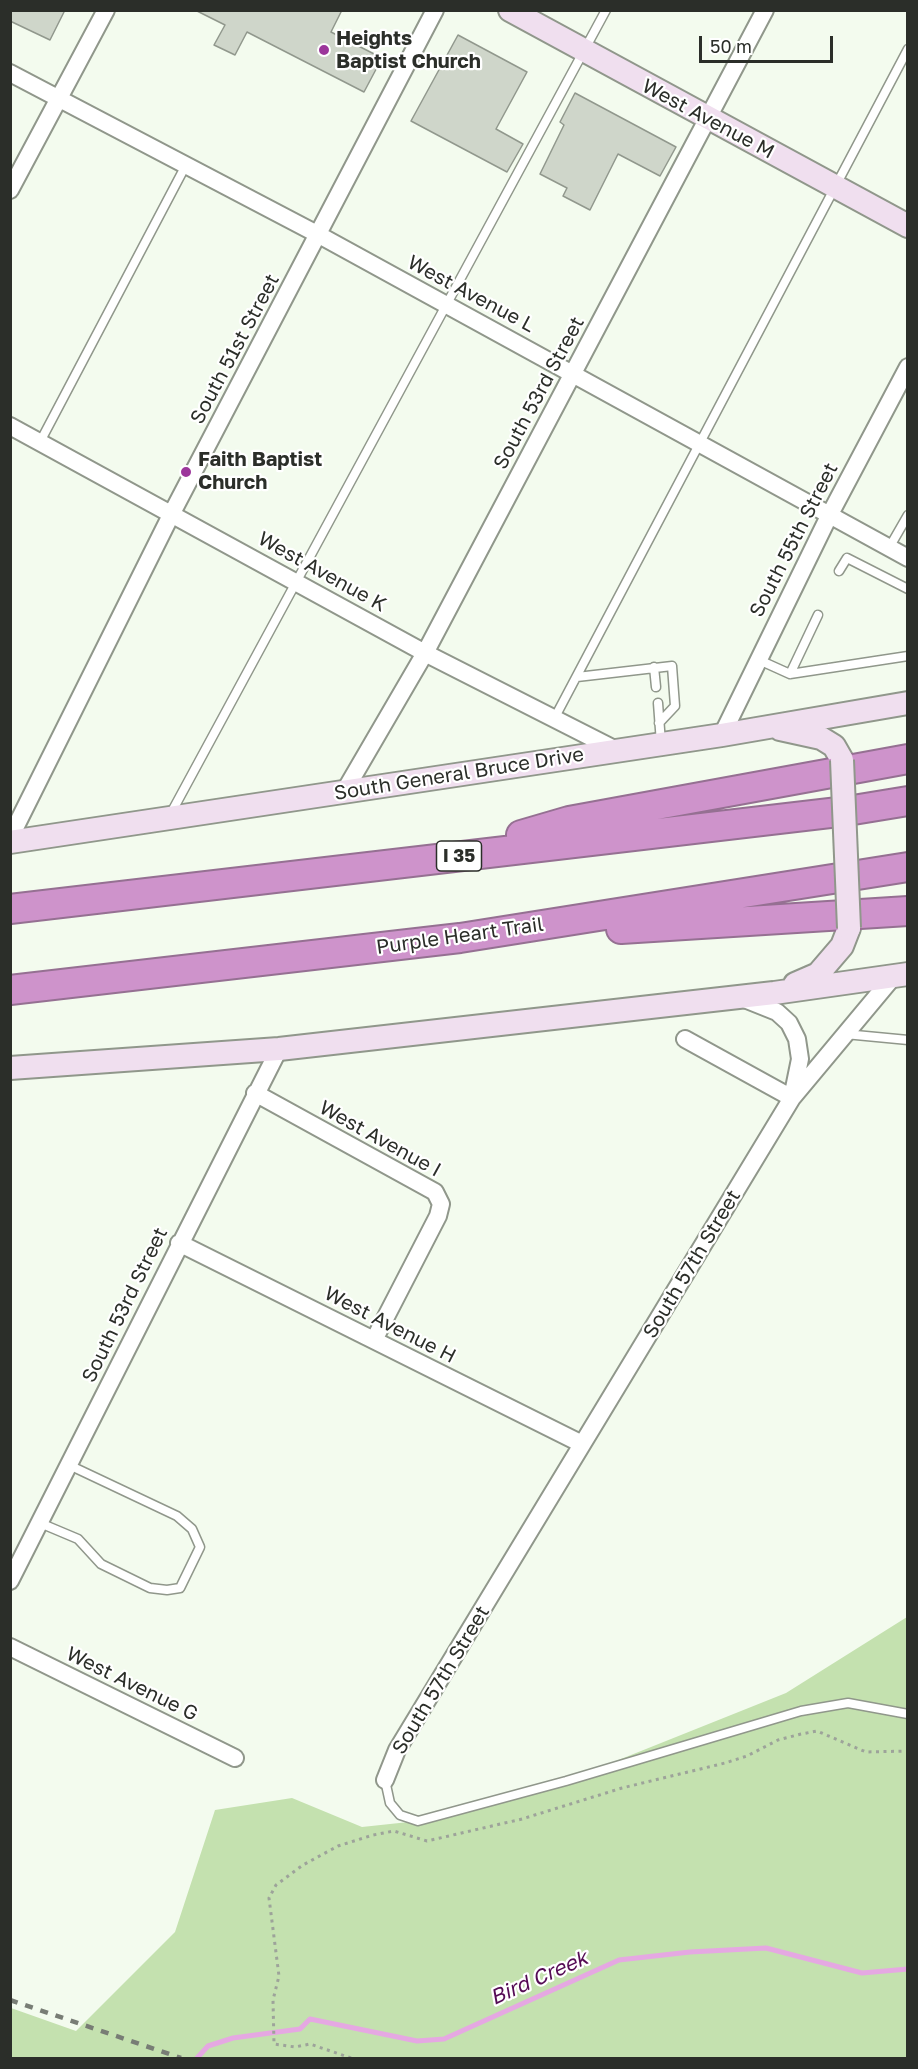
<!DOCTYPE html>
<html>
<head>
<meta charset="utf-8">
<style>
  body { margin:0 }
  #map { position:relative; width:918px; height:2069px; overflow:hidden; background:#f3fbee; font-family:"Golos Text",sans-serif }
  canvas { display:block }
  .frame { position:absolute; inset:0; border:12px solid #2b2e29; pointer-events:none }
  .scale { position:absolute; left:699px; top:36px; width:134px; height:27px; box-sizing:border-box; border:3px solid #2b2e29; border-top:0; padding-left:8px; font-size:18px; line-height:21px; white-space:nowrap; color:#2b2e29; -webkit-text-stroke:4px #fff; paint-order:stroke }
</style>
</head>
<body>
<div id="map">
<canvas width="918" height="2069"></canvas>
<div class="frame"></div>
<div class="scale">50 m</div>
</div>
<script>
const c = document.querySelector('canvas').getContext('2d');
c.lineJoin = 'round';
function fillPath(path, color) { c.fillStyle = color; c.fill(path, 'evenodd'); }
const poly = rows => new Path2D(rows.map(r => 'M' + r).join(''));
function strokePath(path, color, width, dash) { c.strokeStyle = color; c.lineWidth = width; c.lineCap = dash ? 'butt' : 'round'; c.setLineDash(dash || []); c.stroke(path); }
function label(font, color, halo, rows, align = 'center') {
  c.font = font + ' "Golos Text",sans-serif'; c.lineWidth = 4.5; c.setLineDash([]); c.textBaseline = 'middle'; c.strokeStyle = halo; c.fillStyle = color; for (const [text, x, y, turn = 0] of rows) {
    c.save(); c.translate(x, y); c.rotate((+turn || 0) * Math.PI / 180); c.textAlign = isNaN(turn) ? turn : align; if (halo) c.strokeText(text, 0, 0); c.fillText(text, 0, 0); c.restore();
  }
}
const green = poly([
  [907,1617,907,2058,11,2058,11,2008,76,2031,175,1932,215,1810,292,1798,362,1827,418,1821,566,1781,786,1693]
]);
const stream = poly([
  [197,2058,208,2046,233,2038,300,2029,310,2019,417,2041,444,2039,619,1960,690,1952,766,1948,862,1973,908,1969]
]);
const building = poly([
  [10,10,65,10,50,40,10,21,10,10],
  [195,10,342,10,331,32,382,58,364,92,247,32,235,55,214,45,225,25,195,10],
  [458,35,527,72,496,129,523,144,507,172,411,121,458,35],
  [575,93,676,147,660,176,618,154,590,210,563,196,567,188,540,174,564,125,560,122,575,93]
]);
const path = poly([
  [351,2058,310,2044,295,2047,274,2044,273,2000,279,1976,269,1898,276,1885,303,1865,338,1846,373,1835,394,1831,427,1841,522,1819,622,1788,725,1763,747,1756,778,1740,801,1734,817,1731,866,1752,908,1751]
]);
const lane = poly([
  [40,442,186,165],
  [889,548,908,515],
  [839,571,847,558,908,589],
  [759,660,790,674,908,656],
  [654,667,656,687],
  [790,674,818,615],
  [577,677,672,666,675,706,659,723],
  [658,703,661,743],
  [554,719,908,49],
  [170,815,606,10],
  [845,1034,908,1040],
  [40,1523,78,1539,101,1564,150,1588,167,1590,180,1588,200,1547,192,1529,177,1516,69,1465],
  [385,1780,390,1803,400,1815,418,1821,566,1781,801,1711,848,1703,908,1714]
]);
const street = poly([
  [10,73,319,235,908,558],
  [10,190,106,10],
  [10,426,425,653,616,750],
  [722,735,829,516,908,367],
  [344,792,425,653,765,10],
  [10,838,172,513,435,10],
  [685,1039,792,1098,800,1059,797,1039,789,1023,777,1012,742,998],
  [255,1093,435,1192,441,1204,438,1216,374,1340],
  [179,1243,582,1444],
  [10,1581,279,1049],
  [10,1647,235,1758],
  [385,1780,397,1750,792,1098,893,977]
]);
const secondary = poly([
  [510,10,908,226],
  [780,729,821,738,834,746,842,760],
  [10,842,722,735,908,703],
  [795,984,818,974,842,946,849,928],
  [10,1068,279,1049,774,993,908,974]
]);
const highway = poly([
  [521,835,569,821,908,759],
  [10,909,847,811,908,801],
  [621,929,908,911],
  [10,990,460,938,908,867]
]);
const rail = poly([
  [10,2000,181,2058]
]);
const secondaryBridge = poly([
  [842,760,849,928]
]);
const markers = [
  [324,50,6,"#9c369b"],
  [186,472,6,"#9c369b"]
];
const shields = [
  [459,856,45]
];
const shieldNames = [
  ["I 35",459,856]
];
const poiNames = [
  ["Heights",336,39],
  ["Baptist Church",336,62],
  ["Faith Baptist",198,460],
  ["Church",198,483]
];
const streetNames = [
  ["West Avenue M",708,119,28],
  ["West Avenue L",471,294,28],
  ["South 51st Street",235,349,-62],
  ["South 53rd Street",539,393,-62],
  ["South 55th Street",794,540,-63],
  ["West Avenue K",322,572,29],
  ["South General Bruce Drive",459,774,-9],
  ["Purple Heart Trail",460,936,-8],
  ["West Avenue I",380,1139,29],
  ["South 57th Street",692,1264,-59],
  ["South 53rd Street",125,1305,-64],
  ["West Avenue H",390,1325,27],
  ["South 57th Street",441,1680,-59],
  ["West Avenue G",132,1684,26]
];
const waterNames = [
  ["Bird Creek",539,1978,-24]
];
fillPath(green, '#c4e1af');
strokePath(stream, '#e5a8e2', 5);
fillPath(building, '#cfd6ca');
strokePath(building, '#91988d', 1.5);
strokePath(lane, '#90978b', 11);
strokePath(street, '#90978b', 20);
strokePath(secondary, '#90978b', 26);
strokePath(highway, '#957092', 32);
strokePath(path, '#9da39a', 3, [3, 4.5]);
strokePath(lane, '#fff', 8);
strokePath(street, '#fff', 16);
strokePath(secondary, '#f0dfef', 22);
strokePath(highway, '#ce93cb', 28);
strokePath(rail, '#787d75', 4.5, [8, 8]);
strokePath(secondaryBridge, '#90978b', 26, []);
strokePath(secondaryBridge, '#f0dfef', 22);
for (const [x, y, r, color] of markers) { const dot = new Path2D(); dot.arc(x, y, r, 0, 2 * Math.PI); c.fillStyle = color; c.fill(dot); strokePath(dot, '#fff', 2); }
for (const [x, y, w] of shields) { const box = new Path2D(); box.roundRect(x - w / 2, y - 15, w, 30, 4.5); c.fillStyle = '#fff'; c.fill(box); strokePath(box, '#2b2e29', 1.5); }
label('bold 18px', '#2b2e29', null, shieldNames);
label('bold 20px', '#2b2e29', '#fff', poiNames, 'left');
label('20px', '#2b2e29', '#fff', streetNames);
label('italic 21px', '#550c55', '#fff', waterNames);
</script>
</body>
</html>
